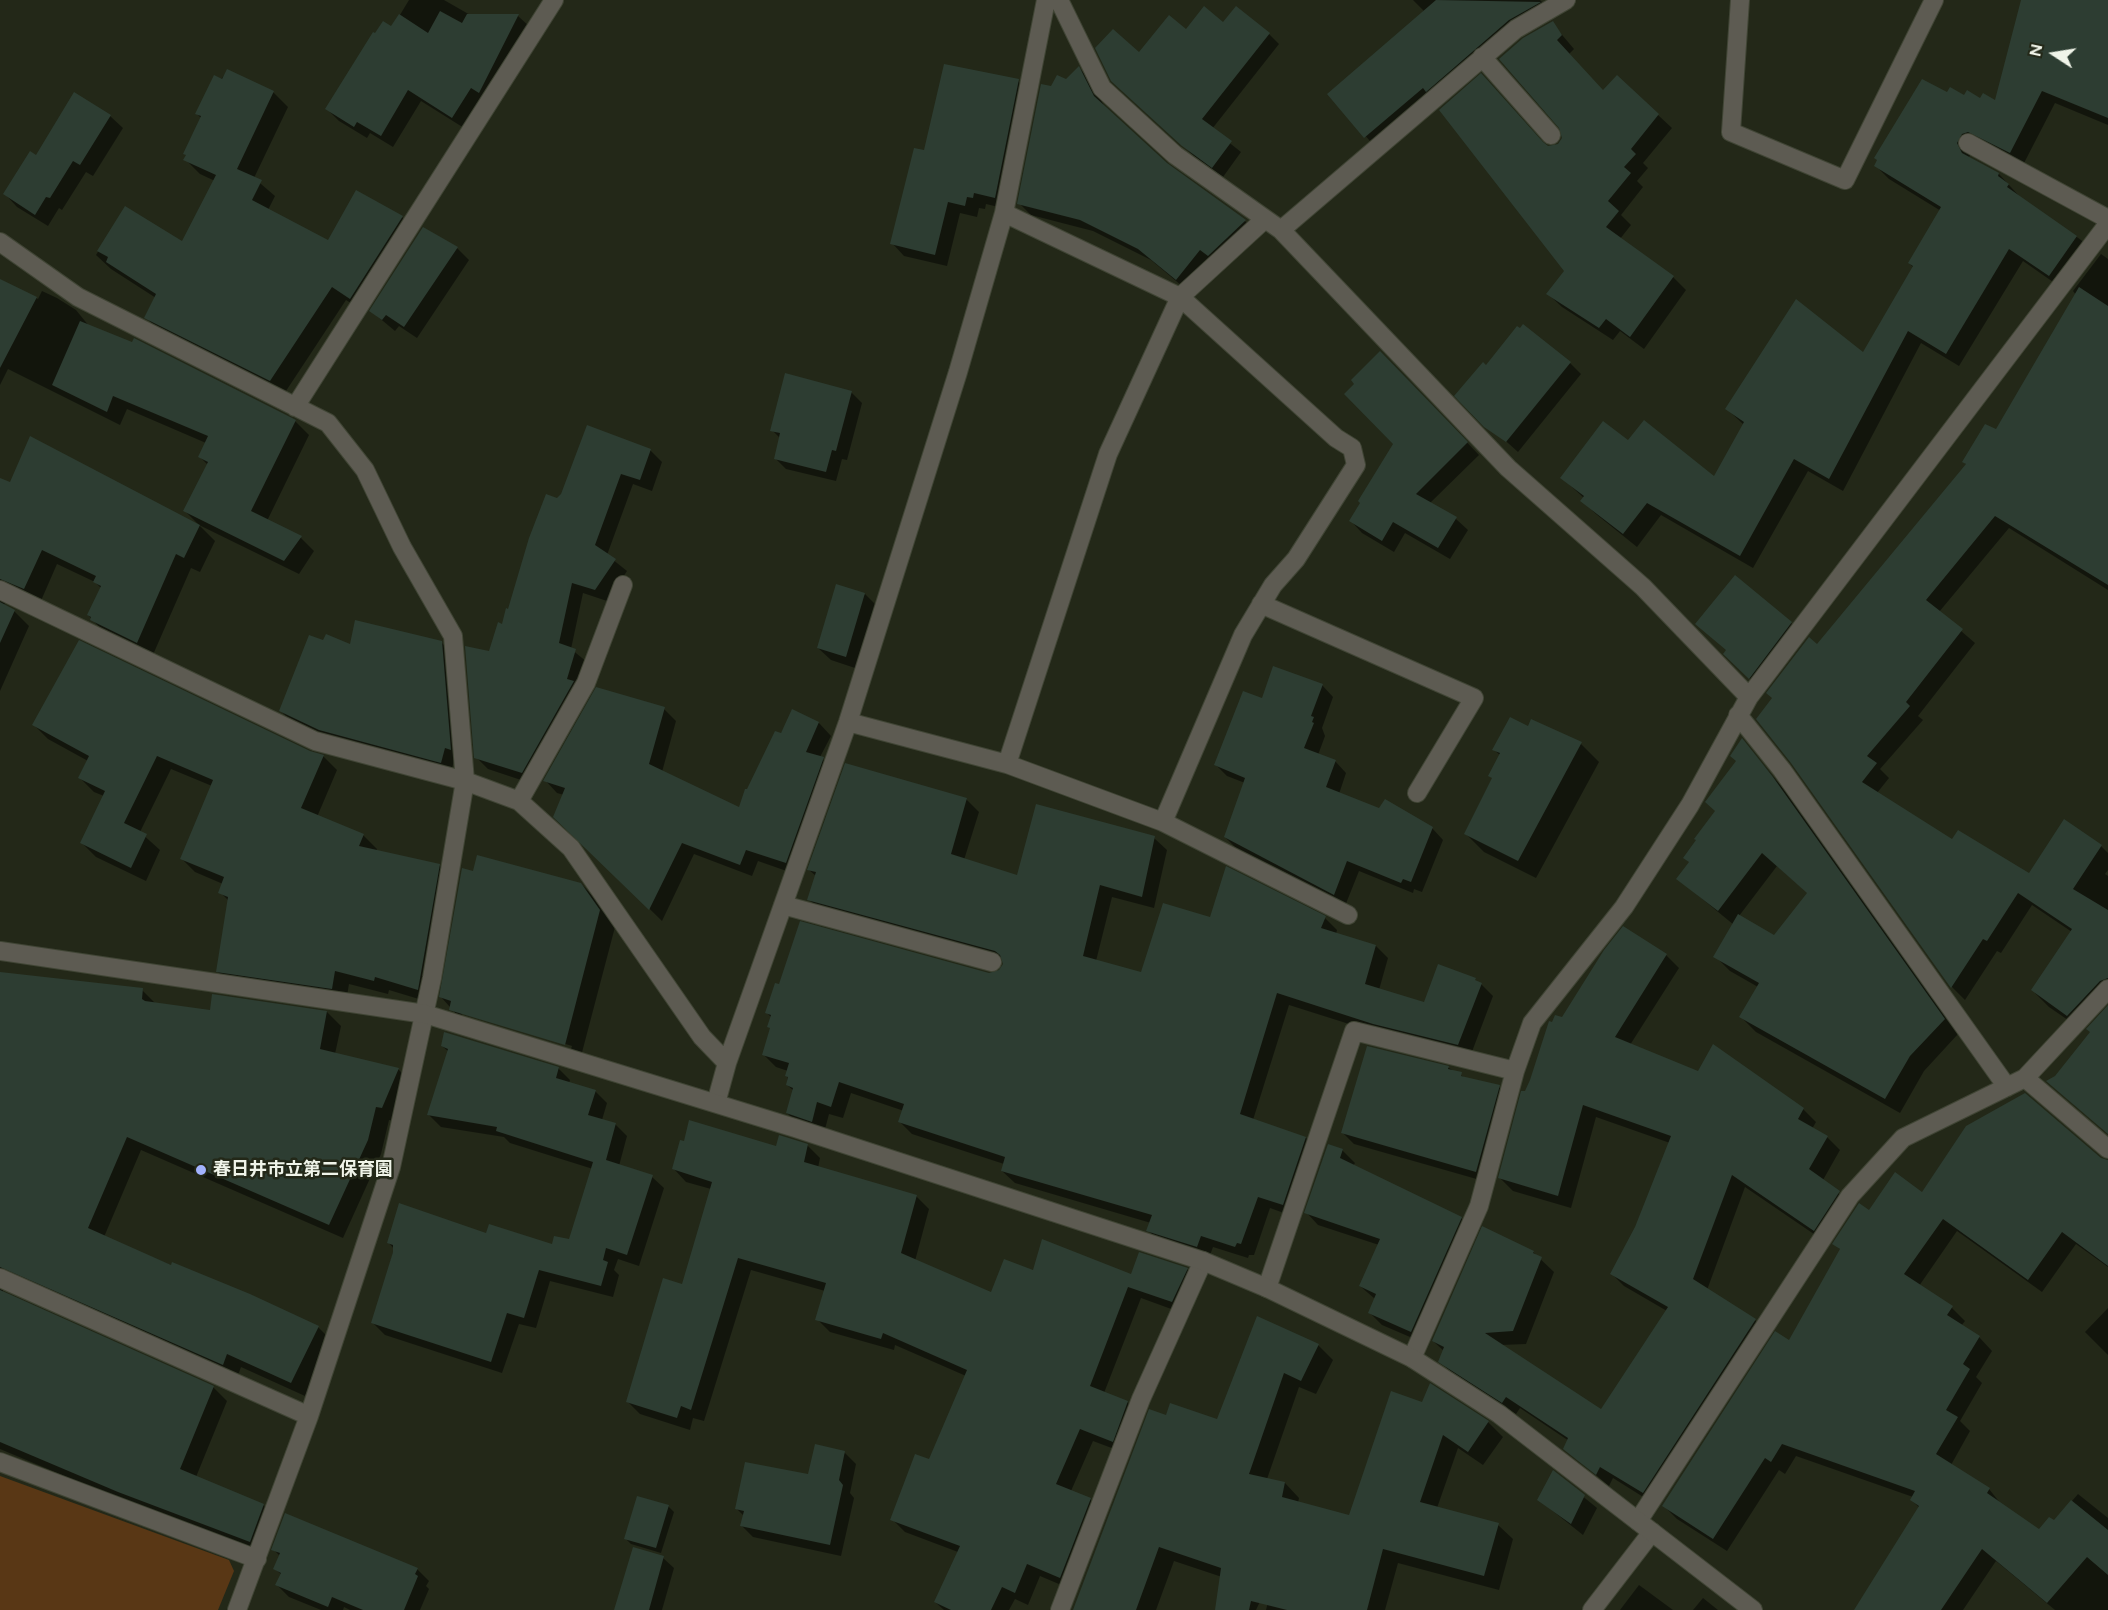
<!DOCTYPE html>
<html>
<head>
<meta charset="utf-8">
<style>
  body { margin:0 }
  #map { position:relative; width:2108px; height:1610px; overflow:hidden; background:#232818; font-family:Figtree,sans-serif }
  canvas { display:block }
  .north { position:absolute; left:2024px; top:24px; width:60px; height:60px; -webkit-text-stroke:4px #232818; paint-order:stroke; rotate:282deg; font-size:16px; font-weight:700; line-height:24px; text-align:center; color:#f0f4e9 }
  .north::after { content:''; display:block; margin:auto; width:21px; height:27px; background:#f0f4e9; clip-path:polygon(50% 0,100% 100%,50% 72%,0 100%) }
</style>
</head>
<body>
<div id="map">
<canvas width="2108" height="1610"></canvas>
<div class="north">N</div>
</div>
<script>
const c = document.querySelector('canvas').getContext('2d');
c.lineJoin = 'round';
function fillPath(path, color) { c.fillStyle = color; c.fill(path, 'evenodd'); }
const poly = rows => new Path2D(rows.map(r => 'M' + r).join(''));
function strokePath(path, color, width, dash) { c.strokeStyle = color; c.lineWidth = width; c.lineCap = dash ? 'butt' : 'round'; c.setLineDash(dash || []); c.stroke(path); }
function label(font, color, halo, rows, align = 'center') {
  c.font = font + ' Figtree,"Noto Sans JP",sans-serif'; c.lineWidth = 5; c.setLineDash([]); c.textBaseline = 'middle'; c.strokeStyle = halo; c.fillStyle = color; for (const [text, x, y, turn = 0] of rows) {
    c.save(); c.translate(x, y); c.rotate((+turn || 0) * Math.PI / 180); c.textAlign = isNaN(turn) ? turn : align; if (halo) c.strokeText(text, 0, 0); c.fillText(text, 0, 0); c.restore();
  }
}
const green = poly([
  [0,1476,229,1560,234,1571,218,1610,0,1610]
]);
const shadow = poly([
  [409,0,444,0,472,16,518,16,530,27,464,128,421,101,393,147,370,133,367,138,339,121,327,109,392,28],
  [1413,0,1540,0,1547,7,1376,148,1329,94,1425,12],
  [2023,0,2108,0,2108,125,2055,103,2023,165,1975,147,1969,157,1999,174,2020,197,2081,240,2095,254,2066,291,2023,261,1959,366,1921,343,1843,491,1808,471,1753,568,1661,515,1637,547,1596,514,1582,501,1584,498,1562,478,1628,442,1715,478,1744,425,1727,409,1863,354,1914,268,1909,263,1941,211,1889,179,1876,166,1948,94,1995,108],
  [1552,23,1574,49,1569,54,1603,92,1658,115,1672,128,1643,163,1648,168,1637,181,1643,187,1621,215,1631,225,1620,239,1673,277,1686,290,1644,349,1620,331,1613,340,1562,307,1548,294,1566,271,1548,147,1559,145,1563,138],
  [1223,24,1269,34,1279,44,1212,129,1241,152,1223,177,1194,156,1124,91,1139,55,1186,31],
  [1079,68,1090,79,1105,108,1167,165,1245,221,1256,233,1188,291,1151,260,1093,231,1031,215,1019,203,1052,88,1066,81],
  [227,71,273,92,288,107,254,178,275,196,268,210,329,242,357,192,402,217,416,232,365,312,346,300,284,394,160,332,146,317,156,298,111,269,96,255,125,208,182,243,215,181,200,174,185,159,201,118,197,114],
  [1018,81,1030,93,1007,209,986,204,985,209,979,208,977,217,960,213,947,266,904,256,892,243,925,152],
  [110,116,123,128,93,176,86,172,62,210,59,208,48,226,17,207,5,194,37,157],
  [457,248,469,260,417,338,399,326,395,331,371,311],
  [2101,254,2108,259,2108,590,2009,528,1939,612,1975,643,1918,716,1923,720,1880,769,1889,778,1877,793,1952,841,2029,875,2101,846,2108,853,2108,870,2105,874,2108,876,2108,1001,2081,1029,2049,1007,2035,993,2072,932,2032,905,2001,953,1997,951,1965,1000,1952,987,1792,763,1817,646,1967,465,1964,462,1996,430,2076,295,2073,291],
  [0,280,38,299,42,291,57,298,76,310,89,326,132,344,135,340,295,421,309,435,267,521,301,538,314,551,299,574,199,525,215,541,200,572,191,568,152,657,107,635,88,615,101,588,95,582,57,564,40,603,9,595,4,605,14,611,29,626,0,691,0,480,198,524,185,511,208,465,199,456,206,443,127,409,120,425,8,369,0,385],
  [1570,363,1581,374,1518,452,1468,407,1487,367],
  [1392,364,1479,455,1430,503,1456,519,1468,530,1450,559,1405,533,1394,552,1362,533,1351,521,1395,444],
  [851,392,862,403,847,460,842,459,836,481,786,469,775,458,781,439,772,430],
  [650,450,662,462,652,491,633,484,607,555,627,571,607,601,583,593,571,649,587,662,533,784,488,769,476,757,490,653,558,500],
  [865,594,877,606,858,669,831,660,818,648],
  [1791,623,1802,634,1760,689,1725,654],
  [441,642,452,653,455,757,451,772,331,740,291,721,281,711,351,646],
  [1322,685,1333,697,1322,728,1325,736,1318,755,1335,761,1346,773,1339,794,1432,828,1443,840,1422,892,1414,889,1413,893,1359,871,1345,906,1237,849,1225,837,1245,783,1227,776,1215,764,1263,700],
  [664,709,676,721,662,772,740,809,793,711,819,723,831,736,820,757,835,770,798,875,758,861,752,876,694,854,662,921,555,816,564,795,557,793,545,780],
  [34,725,310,753,323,756,337,770,317,817,363,835,377,849,376,852,439,865,453,879,432,1003,389,990,388,994,349,984,346,1002,231,985,217,971,229,901,220,892,223,884,195,872,181,858,212,786,171,769,140,832,160,850,146,881,96,857,82,843,104,796,94,792,80,778,88,761,48,739],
  [1529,728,1581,744,1599,762,1536,878,1484,852,1466,834,1493,779,1500,755,1494,750],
  [1742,740,1787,793,1958,1034,1924,1071,1900,1113,1756,1032,1741,1017,1758,987,1730,971,1715,956,1734,925,1678,879,1691,863,1717,812,1738,762],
  [1777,866,1809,894,1774,937,1739,916],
  [966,799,979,812,964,860,1018,877,1154,838,1167,850,1154,908,1112,897,1096,961,1142,974,1210,919,1325,918,1337,930,1336,934,1376,946,1388,958,1379,990,1425,1004,1481,984,1493,996,1470,1057,1387,1036,1289,1005,1253,1120,1306,1138,1318,1150,1295,1217,1270,1208,1254,1255,1249,1255,1248,1258,1213,1247,1209,1258,1160,1243,1148,1230,1151,1223,1015,1183,1002,1171,1004,1164,912,1134,900,1122,904,1111,851,1093,843,1118,829,1114,824,1133,800,1125,787,1113,794,1091,787,1085,788,1071,776,1067,764,1055,772,1029,772,1018,767,1013,989,974,1000,972,1005,965,1004,962,821,912,809,899,816,876,809,870],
  [581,884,597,900,615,927,580,1060,466,1025,441,997],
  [459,1011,572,1046,571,1049,463,1016],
  [1666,955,1679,968,1630,1045,1699,1073,1803,1109,1816,1122,1812,1129,1827,1137,1840,1150,1823,1180,1852,1205,1827,1243,1745,1187,1707,1290,1755,1320,1768,1333,1656,1505,1613,1478,1609,1486,1565,1449,1569,1441,1520,1408,1516,1414,1453,1374,1440,1361,1444,1351,1433,1341,1533,1252,1554,1272,1526,1344,1501,1345,1601,1411,1667,1311,1624,1286,1611,1273,1636,1228,1670,1143,1596,1117,1571,1208,1513,1191,1500,1178,1525,1093,1563,1019],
  [0,973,142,990,156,1004,211,1012,327,1012,341,1026,335,1054,398,1069,412,1083,396,1121,389,1120,381,1154,343,1238,141,1150,104,1237,318,1327,332,1341,305,1396,241,1367,237,1378,3,1288,3,1294,213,1387,227,1401,196,1477,263,1505,278,1519,264,1555,134,1505,0,1449],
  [442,1046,558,1068,570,1080,569,1083,595,1091,607,1103,602,1120,615,1124,627,1136,619,1166,652,1177,664,1188,639,1266,618,1259,614,1270,619,1275,613,1297,550,1281,536,1328,519,1324,502,1373,385,1335,373,1323,394,1249,388,1242,487,1235,553,1246,570,1241,593,1169,510,1143,504,1137,441,1127,429,1115,449,1052],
  [1368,1048,1449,1068,1467,1079,1499,1087,1510,1098,1487,1182,1354,1144,1343,1133],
  [807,1145,820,1158,818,1168,916,1196,929,1209,915,1261,992,1294,1034,1272,1132,1276,1187,1269,1199,1282,1185,1314,1141,1298,1104,1393,1127,1402,1140,1415,1125,1453,1093,1441,1071,1491,1090,1499,1103,1512,1073,1590,1040,1576,1028,1605,1015,1599,1009,1610,944,1610,935,1602,958,1552,905,1532,892,1519,930,1461,966,1376,895,1345,894,1350,830,1332,817,1319,825,1291,751,1270,704,1421,693,1418,690,1430,640,1414,627,1401,683,1285,711,1189,686,1182,674,1169,777,1148],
  [1342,1150,1355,1163,1353,1166,1461,1218,1474,1230,1424,1343,1382,1325,1369,1312,1375,1299,1360,1286,1379,1245,1318,1225,1306,1212],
  [2101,1159,2108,1160,2108,1267,2076,1244,2042,1292,1957,1231,1919,1286,1952,1308,1965,1321,1961,1326,1979,1337,1992,1351,1976,1377,1982,1383,1960,1421,1970,1431,1951,1465,1989,1489,2001,1504,2040,1531,2054,1522,2078,1494,2108,1518,2108,1610,2055,1610,1996,1561,1963,1610,1856,1610,1920,1508,1911,1500,1913,1497,1796,1456,1785,1474,1779,1470,1727,1551,1677,1519,1663,1505,1789,1342,1841,1250,1834,1244,1869,1212,1922,1194],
  [2108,1308,2108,1355,2085,1332],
  [1318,1345,1333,1360,1316,1394,1299,1387,1267,1479,1285,1483,1299,1498,1298,1503,1350,1517,1423,1404,1431,1385,1488,1422,1503,1437,1483,1465,1458,1448,1437,1508,1498,1525,1513,1539,1499,1590,1398,1563,1385,1610,1266,1610,1273,1581,1270,1580,1256,1610,1216,1610,1222,1577,1174,1561,1156,1610,1075,1610,1166,1417,1218,1421],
  [845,1453,856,1464,850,1493,854,1498,841,1556,753,1537,742,1526,744,1516,737,1509,809,1475],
  [1553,1472,1597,1508,1583,1535,1539,1500],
  [668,1506,674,1512,661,1553,631,1544,626,1539],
  [273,1549,417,1569,429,1581,426,1586,429,1589,420,1610,350,1610,344,1607,343,1610,321,1610,289,1597,277,1585,282,1575,275,1569,280,1556],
  [663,1558,674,1568,662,1610,616,1610],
  [1639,1585,1673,1610,1620,1610],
  [1703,1598,1718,1610,1693,1610]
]);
const building = poly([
  [1436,0,1541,2,1509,20,1426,92,1423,88,1364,138,1327,94],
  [2021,0,2108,0,2108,118,2042,91,2010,153,1968,132,1962,134,1957,143,1962,153,1999,173,1998,176,2009,184,2007,187,2077,236,2049,276,2009,249,1946,354,1908,331,1829,479,1794,459,1740,556,1647,503,1623,534,1580,501,1584,496,1560,478,1603,421,1628,440,1644,420,1714,476,1744,422,1725,409,1796,299,1863,352,1913,266,1908,263,1941,207,1874,166,1877,160,1874,158,1922,79,1947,92,1950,87,1964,95,1967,90,1980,98,1983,93,1995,100],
  [1204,6,1223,22,1236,6,1270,33,1202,119,1232,141,1212,168,1182,146,1111,81,1095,48,1113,29,1139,52,1169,15,1186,29],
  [440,11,462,23,467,14,519,14,479,93,471,88,452,118,408,90,381,136,357,122,354,127,325,109,373,32,375,33,383,21,391,26,399,14,428,33],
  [1553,21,1562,35,1557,40,1603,90,1617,75,1659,114,1631,149,1636,154,1624,167,1631,173,1608,201,1619,211,1606,227,1674,276,1630,337,1606,319,1599,328,1546,294,1564,271,1439,110,1481,73,1543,142,1548,146,1558,144,1562,138,1559,128,1499,59,1523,38],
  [944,64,1019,79,995,198,974,193,973,198,967,197,965,206,948,202,935,255,890,244,914,148,924,150],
  [1079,66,1094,96,1167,163,1246,220,1208,256,1200,250,1176,280,1138,249,1080,220,1017,204,1041,84,1051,86,1057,75,1066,79],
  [227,69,274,91,237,169,262,180,252,200,328,240,356,190,403,216,350,299,332,287,270,381,144,318,156,294,106,262,108,257,97,251,125,206,182,241,216,175,183,160,186,155,183,154,201,116,195,114,214,75,222,79],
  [74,92,111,115,80,165,73,161,50,198,46,197,35,215,3,194,30,151,36,155],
  [423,227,458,247,404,327,386,315,382,320,369,311],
  [0,279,37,297,0,368],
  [2079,287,2108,306,2108,585,1995,516,1926,600,1963,629,1906,702,1910,706,1867,756,1877,763,1862,782,1952,839,1958,830,2029,873,2064,819,2102,845,2073,889,2108,910,2108,978,2100,981,2067,1016,2031,990,2072,929,2018,893,1987,941,1983,939,1951,988,1791,763,1756,719,1772,698,1766,693,1809,637,1817,644,1966,464,1962,462,1985,424,1996,429],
  [80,321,132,342,134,338,296,420,251,511,302,536,284,561,183,511,208,462,198,457,208,436,113,396,107,412,52,385],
  [1523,324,1571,362,1506,442,1484,427,1454,396,1483,362,1486,365,1517,326,1520,328],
  [1380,351,1468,442,1416,494,1457,517,1438,548,1393,522,1382,541,1349,521,1360,503,1358,501,1393,444,1344,394,1354,384,1351,380],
  [785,373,852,391,836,451,832,450,826,472,774,459,780,433,770,431],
  [587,425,651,449,640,480,621,474,595,545,616,559,595,590,572,583,559,643,576,649,567,679,574,681,522,773,474,758,465,646,489,651,498,622,502,624,506,608,508,609,529,538,546,494,557,498,561,494],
  [30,436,200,525,184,558,176,554,137,643,90,620,91,617,87,615,101,586,93,582,96,576,42,550,24,589,0,579,0,478,10,482],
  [1735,575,1792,622,1749,679,1723,654,1726,650,1695,624],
  [836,584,865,593,846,657,817,648],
  [0,602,15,610,0,643],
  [355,620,442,641,451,750,445,748,441,763,319,730,279,711,309,635,323,640,326,634,350,644],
  [79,640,310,751,324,755,301,808,364,834,359,846,440,864,418,990,375,977,374,981,335,971,332,989,216,972,228,897,218,893,224,877,180,859,213,780,157,756,124,823,147,834,131,868,80,843,105,791,78,778,89,756,32,725],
  [1273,666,1323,684,1311,716,1314,717,1312,722,1314,723,1304,748,1336,760,1326,787,1379,808,1385,799,1433,827,1411,882,1403,879,1401,883,1347,861,1334,895,1224,837,1245,778,1214,765,1243,691,1262,698],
  [596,687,665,707,649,764,739,807,745,789,747,789,775,731,781,733,792,709,819,722,806,752,824,757,786,863,746,850,740,865,682,843,649,910,553,817,565,788,543,781],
  [1510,717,1528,726,1531,719,1582,742,1518,861,1464,834,1492,778,1488,776,1500,753,1492,750],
  [1742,738,1773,777,1945,1019,1910,1056,1885,1099,1739,1017,1759,983,1713,957,1738,914,1774,935,1807,893,1762,853,1718,911,1676,879,1689,862,1683,858,1696,840,1694,839,1715,811,1705,802,1736,761,1730,756],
  [845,763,967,798,951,854,1017,875,1036,804,1155,836,1142,897,1100,885,1083,956,1141,972,1163,903,1210,917,1226,866,1326,916,1321,928,1376,945,1365,984,1424,1002,1438,964,1476,978,1475,980,1482,983,1458,1045,1373,1024,1277,993,1240,1114,1306,1137,1283,1205,1258,1197,1241,1244,1237,1243,1235,1247,1201,1236,1197,1247,1146,1231,1152,1215,1001,1171,1005,1157,898,1122,904,1104,839,1082,831,1107,817,1102,812,1122,786,1113,793,1088,786,1085,788,1077,785,1076,789,1063,762,1055,770,1028,767,1027,771,1015,765,1013,775,983,779,984,800,921,989,973,999,970,1003,964,1000,955,995,951,807,900,816,872,807,870],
  [477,855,581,883,600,910,565,1045,449,1010,451,1001,439,997,462,868,473,871],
  [1623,926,1667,954,1615,1037,1698,1071,1713,1044,1804,1108,1798,1119,1828,1136,1809,1169,1840,1191,1814,1231,1732,1175,1693,1279,1756,1319,1643,1493,1600,1467,1596,1475,1563,1449,1568,1438,1506,1397,1502,1403,1438,1362,1444,1347,1432,1341,1482,1226,1534,1251,1533,1253,1542,1257,1513,1331,1485,1333,1601,1409,1668,1307,1610,1274,1635,1227,1671,1136,1583,1105,1558,1196,1498,1178,1521,1091,1525,1091,1530,1080,1549,1021,1552,1022,1555,1015,1562,1017,1604,950],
  [0,972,143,988,142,999,145,1001,210,1010,212,994,327,1011,320,1049,399,1068,382,1108,376,1107,368,1140,329,1225,127,1137,88,1228,171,1265,172,1262,250,1294,319,1326,291,1383,227,1354,223,1365,0,1267],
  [2108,1005,2108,1134,2046,1081,2055,1076,2090,1032,2086,1029],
  [444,1032,559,1067,556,1078,596,1090,588,1115,616,1123,606,1160,653,1175,627,1255,606,1248,603,1260,608,1262,601,1286,539,1270,524,1318,507,1313,491,1362,371,1323,393,1252,393,1245,387,1243,399,1203,486,1233,489,1224,552,1244,554,1236,569,1239,593,1162,496,1131,497,1127,427,1115,448,1049,441,1046],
  [1367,1046,1449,1066,1448,1069,1462,1072,1461,1076,1500,1085,1476,1172,1341,1133],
  [2025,1093,2101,1158,2108,1160,2108,1266,2062,1232,2028,1280,1943,1219,1904,1274,1953,1306,1947,1315,1980,1336,1963,1364,1970,1369,1946,1410,1958,1417,1936,1454,1990,1488,1987,1493,2039,1529,2049,1517,2054,1520,2071,1500,2108,1530,2108,1575,2087,1557,2047,1603,1982,1549,1941,1610,1854,1610,1919,1506,1910,1500,1915,1491,1782,1444,1771,1462,1765,1458,1713,1539,1662,1506,1775,1331,1789,1340,1840,1249,1832,1244,1859,1203,1869,1210,1895,1172,1922,1192,1966,1126],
  [689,1120,776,1146,779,1135,808,1144,804,1162,917,1195,901,1253,991,1292,1004,1259,1033,1270,1042,1239,1131,1274,1139,1252,1188,1268,1172,1302,1128,1287,1090,1386,1128,1401,1113,1442,1080,1429,1056,1484,1091,1498,1060,1578,1027,1564,1015,1593,1002,1587,991,1610,951,1610,934,1602,960,1546,890,1520,915,1454,929,1459,967,1370,883,1333,881,1339,815,1320,826,1283,738,1258,691,1410,681,1406,677,1418,626,1402,663,1278,682,1284,712,1182,672,1169,680,1140,684,1141],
  [1328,1144,1343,1149,1340,1158,1462,1217,1411,1332,1368,1313,1376,1294,1359,1286,1380,1239,1304,1213],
  [0,1290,214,1386,180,1469,264,1504,250,1542,118,1492,0,1442],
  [1257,1316,1319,1344,1301,1381,1284,1373,1249,1474,1285,1482,1282,1497,1349,1515,1391,1391,1422,1402,1430,1383,1489,1421,1468,1452,1443,1435,1420,1502,1499,1523,1484,1576,1383,1549,1367,1610,1287,1610,1251,1601,1249,1610,1215,1610,1221,1568,1159,1547,1136,1610,1073,1610,1149,1409,1166,1415,1170,1403,1217,1419],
  [815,1444,845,1451,839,1480,843,1485,830,1545,740,1526,744,1511,735,1509,745,1462,808,1474],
  [1553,1470,1585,1495,1571,1524,1537,1500],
  [637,1496,669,1505,656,1548,624,1539],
  [285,1513,418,1568,415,1574,418,1576,404,1610,363,1610,332,1597,328,1607,275,1585,281,1573,273,1569,280,1553,271,1550],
  [633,1547,664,1556,649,1610,614,1610]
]);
const minor = poly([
  [1059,0,1102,88,1175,155,1281,230,1508,468,1643,587,1749,697],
  [1740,0,1731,132,1845,180,1934,0],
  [1482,57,1551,135],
  [1968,143,2108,219],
  [1004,213,1180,297,1108,454,1007,764],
  [1281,230,1516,29,1566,0],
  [0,242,78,297,328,423,365,470,402,547,453,636,465,781,432,978,391,1167,309,1416,237,1610],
  [295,407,554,0],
  [0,590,315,741,465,781,519,801,571,848,702,1037,727,1063],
  [1261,604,1474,698,1417,793],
  [1738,715,1782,770,2007,1087],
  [848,722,1007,764,1163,822,1348,915],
  [519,801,586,683,623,585],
  [1163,822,1243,635,1273,585,1296,559,1356,465,1352,448,1336,438,1180,297,1265,219],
  [783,905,992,962],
  [2025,1078,2108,1149],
  [716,1103,727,1063,848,722,958,372,1004,213,1046,0],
  [0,1278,309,1416],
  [1267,1288,1354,1031,1515,1071],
  [1412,1358,1479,1206,1515,1071,1532,1023,1624,907,1690,805,1749,697,2108,224],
  [0,1462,257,1559],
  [1638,1521,1850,1196,1903,1138,2025,1078,2108,989],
  [1060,1610,1141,1399,1203,1261],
  [1592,1610,1652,1532]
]);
const tertiary = poly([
  [0,951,425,1014,795,1128,1203,1261,1267,1288,1412,1358,1499,1414,1753,1610]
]);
const markers = [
  [201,1170,6,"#a2b2fd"]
];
const poiNames = [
  ["春日井市立第二保育園",213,1170]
];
fillPath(green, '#593715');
fillPath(shadow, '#0007');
fillPath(building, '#2d3d32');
strokePath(minor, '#404535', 20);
strokePath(tertiary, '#404535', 20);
strokePath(minor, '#5d5b52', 18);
strokePath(tertiary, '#5d5b52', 18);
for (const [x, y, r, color] of markers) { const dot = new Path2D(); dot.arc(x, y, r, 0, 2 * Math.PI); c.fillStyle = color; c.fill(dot); strokePath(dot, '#232818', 2); }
label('bold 18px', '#f0f4e9', '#232818', poiNames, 'left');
</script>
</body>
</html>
